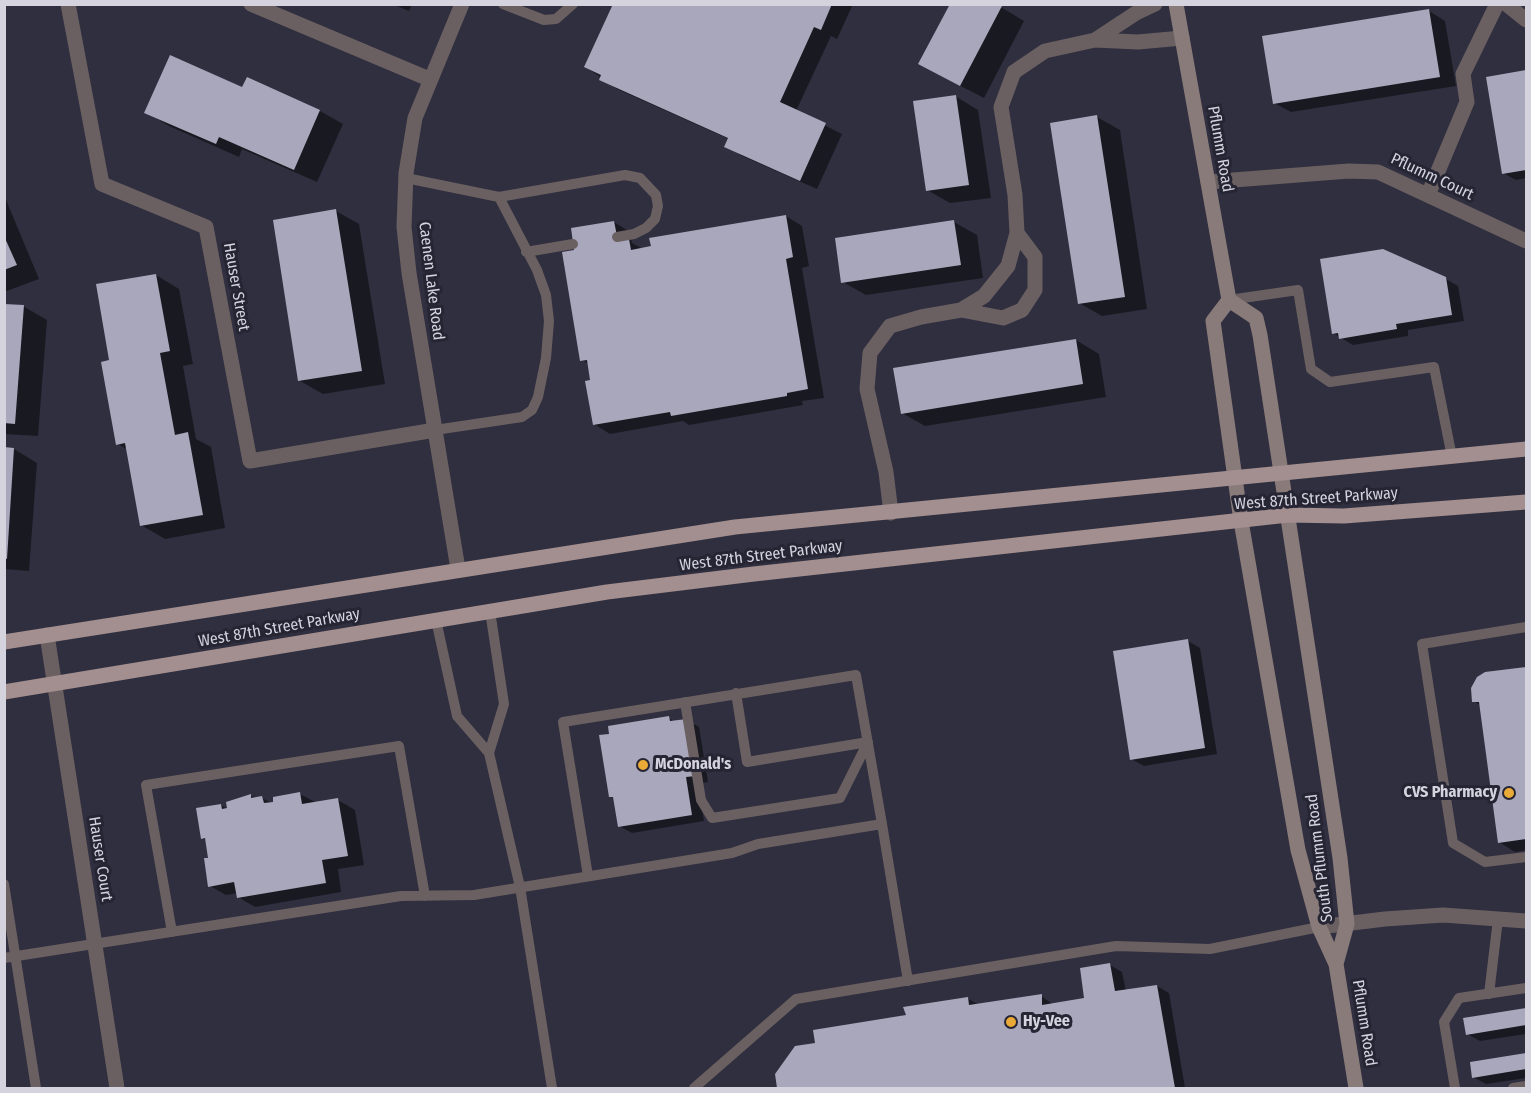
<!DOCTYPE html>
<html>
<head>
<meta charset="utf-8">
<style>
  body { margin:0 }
  #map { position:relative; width:1531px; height:1093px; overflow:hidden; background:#302f3f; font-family:"Fira Sans Condensed",sans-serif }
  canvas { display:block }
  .frame { position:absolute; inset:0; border:6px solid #d4d3de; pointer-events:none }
</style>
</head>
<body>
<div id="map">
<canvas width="1531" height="1093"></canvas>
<div class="frame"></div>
</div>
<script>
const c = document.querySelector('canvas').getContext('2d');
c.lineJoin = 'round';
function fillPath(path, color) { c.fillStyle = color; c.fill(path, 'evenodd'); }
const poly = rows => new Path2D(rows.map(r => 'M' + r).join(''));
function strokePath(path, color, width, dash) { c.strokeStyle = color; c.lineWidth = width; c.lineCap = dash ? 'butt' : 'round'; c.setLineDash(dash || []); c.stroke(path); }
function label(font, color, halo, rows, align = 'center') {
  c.font = font + ' "Fira Sans Condensed",sans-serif'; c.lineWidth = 6; c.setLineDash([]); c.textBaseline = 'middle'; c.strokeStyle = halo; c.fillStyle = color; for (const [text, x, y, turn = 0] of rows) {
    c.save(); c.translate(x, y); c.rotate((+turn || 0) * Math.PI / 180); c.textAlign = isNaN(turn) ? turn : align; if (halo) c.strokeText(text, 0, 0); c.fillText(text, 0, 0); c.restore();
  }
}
const shadow = poly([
  [392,4,412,4,409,11],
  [615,4,853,4,837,39,831,36,796,111,842,134,817,189,742,156,726,146,729,139,617,89,586,67],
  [951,4,996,4,1024,21,984,98,943,77],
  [1429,11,1445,21,1456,86,1291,112,1274,103],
  [1526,72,1526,178,1516,180,1503,173,1488,78],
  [248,79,320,111,343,124,317,182,242,149,239,157,169,126,146,112,243,89],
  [955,96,978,110,991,198,950,203,927,190],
  [1097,117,1120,130,1147,309,1102,316,1079,303],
  [4,195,39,279,4,292],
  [336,211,359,224,385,384,323,394,300,381],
  [786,216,802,226,809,266,802,268,824,398,802,401,803,405,689,425,683,421,610,434,594,424,589,364,582,360,576,251,614,222,630,232,632,243,643,249],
  [954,222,977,235,983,278,866,295,843,282],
  [156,275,179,289,193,364,183,366,196,439,211,447,225,528,165,539,141,525,128,450,118,444,111,361],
  [1446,279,1458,286,1464,321,1408,330,1408,336,1353,345,1333,333],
  [4,305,23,306,47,320,38,436,4,434],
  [1076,340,1099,354,1106,397,925,426,902,413],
  [4,449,14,449,37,463,29,571,4,569],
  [1188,641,1200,648,1217,754,1144,766,1131,759],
  [1526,668,1526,850,1515,852,1499,842,1481,706,1474,701,1485,673],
  [668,718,676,722,687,720,699,727,708,782,698,784,704,821,632,833,619,826,615,799,610,796],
  [300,794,317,803,338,800,355,810,364,865,338,869,341,892,255,907,238,897,238,893,226,895,210,886,210,859,206,840,203,838,221,805,229,810,250,796,262,798,272,803],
  [1110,965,1122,972,1126,991,1157,986,1169,993,1185,1088,779,1088,777,1074,817,1044,967,998,979,1005,1041,996,1054,1005,1086,999],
  [1526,1009,1526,1034,1480,1041,1467,1034,1465,1019],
  [1526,1054,1526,1078,1486,1084,1473,1077,1471,1064]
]);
const building = poly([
  [613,4,832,4,821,30,814,27,780,102,826,123,800,181,724,147,728,138,599,80,601,75,584,67],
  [950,4,1002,6,960,86,918,64],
  [1429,9,1440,77,1273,104,1262,36],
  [170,55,242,87,247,77,320,110,294,170,219,137,216,144,144,113],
  [1526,70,1526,170,1502,174,1486,77],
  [956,95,969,185,926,191,913,101],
  [1097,115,1125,297,1078,304,1050,123],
  [336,209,362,371,298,381,273,220],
  [786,215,793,257,786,259,808,389,787,393,787,396,671,416,670,412,593,425,585,381,590,380,587,360,580,361,562,252,574,250,571,228,614,221,618,241,629,239,631,250,651,246,649,238],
  [954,220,961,265,841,283,835,238],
  [4,236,17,265,4,270],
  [1383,249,1446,277,1452,315,1396,324,1397,329,1339,339,1338,333,1332,334,1320,259],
  [156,274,170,351,160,353,175,435,188,432,203,515,140,526,125,443,116,445,101,362,109,360,96,284],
  [4,304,24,305,15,424,4,423],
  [1076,339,1083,384,901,414,893,368],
  [4,447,14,448,7,559,4,558],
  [1188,639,1205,748,1130,760,1113,651],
  [1526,667,1526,839,1498,843,1479,702,1472,702,1471,688,1477,677,1485,672],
  [669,716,670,721,687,719,696,776,686,777,692,815,618,827,613,797,609,797,599,735,609,734,608,726],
  [300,792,302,804,338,798,348,856,322,860,326,883,237,898,234,882,208,887,204,858,208,858,205,838,201,839,196,808,221,804,222,809,227,808,226,802,251,794,251,798,262,796,264,803,273,802,273,797],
  [1110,963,1115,991,1157,985,1175,1088,777,1088,775,1074,795,1046,815,1043,813,1030,906,1015,903,1007,968,997,969,1005,1042,994,1042,1005,1084,998,1080,968],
  [1526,1008,1526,1025,1466,1035,1463,1018],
  [1526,1053,1526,1069,1472,1078,1470,1062]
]);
const lane = poly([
  [503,4,544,20,556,19,573,4],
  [406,178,499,197,537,270,546,295,549,321,546,358,538,397,532,410,522,417,435,430],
  [499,197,625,175,640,178,656,195,658,206,655,219,646,228,634,234,617,237],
  [526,252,573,244],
  [1229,300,1298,290,1311,369,1330,382,1434,367,1452,457],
  [436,620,457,716,489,753,520,887,552,1088],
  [1526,627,1422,644,1453,843,1485,862,1526,857],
  [736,693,747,762,868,742],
  [685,702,701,800,712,818,840,798,868,742],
  [489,753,504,704,490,611],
  [588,876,563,722,856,675,882,824],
  [4,884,36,1088],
  [172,932,146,785,399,746,425,896],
  [4,958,401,896,474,895,732,853,758,844,882,824,908,981],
  [1489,994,1498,919],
  [694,1088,796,999,1116,946,1210,949,1319,927],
  [1455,1088,1444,1022,1459,998,1526,988],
  [1513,1088,1526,1086]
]);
const street = poly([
  [68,4,102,184,206,227,250,461,435,430],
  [251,4,429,79],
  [1506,4,1526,20],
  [1095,40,1136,13,1155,4],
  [1208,182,1349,171,1378,172,1526,241],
  [1428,195,1467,102,1463,74,1497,4],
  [961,310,1003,318,1022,310,1035,290,1035,257,1017,233],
  [891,513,886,472,867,389,870,353,890,326,921,317,961,310,984,296,1008,266,1017,233,1015,195,1001,107,1014,72,1045,51,1095,40,1138,42,1182,38],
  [458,569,409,273,404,227,406,173,415,118,462,4],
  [47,635,117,1088],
  [1319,927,1385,919,1443,915,1526,921]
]);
const secondary = poly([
  [1176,4,1229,300],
  [1229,300,1213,321,1241,521,1298,850,1319,927,1336,964,1356,1088],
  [1229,300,1256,318,1260,335,1340,858,1347,924,1336,964]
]);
const primary = poly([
  [4,642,735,527,1526,449],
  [4,692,607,592,754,574,1288,515,1344,516,1526,502]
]);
const markers = [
  [643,765,6,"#eaaa38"],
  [1509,793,6,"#eaaa38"],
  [1011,1022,6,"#eaaa38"]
];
const streetNames = [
  ["Pflumm Road",1220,149,80],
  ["Pflumm Court",1432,177,25],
  ["Caenen Lake Road",431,281,83],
  ["Hauser Street",236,287,80],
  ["West 87th Street Parkway",1316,499,-4],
  ["West 87th Street Parkway",761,556,-7],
  ["West 87th Street Parkway",279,628,-10],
  ["South Pflumm Road",1320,858,-97],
  ["Hauser Court",100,859,81],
  ["Pflumm Road",1364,1023,81]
];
const poiNames = [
  ["McDonald's",655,765],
  ["CVS Pharmacy",1497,793,"right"],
  ["Hy-Vee",1023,1022]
];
fillPath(shadow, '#0007');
fillPath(building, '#a9a7bb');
strokePath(lane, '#6b6061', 10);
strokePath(street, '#6b6061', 15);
strokePath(secondary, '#8a7b7b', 15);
strokePath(primary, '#a38f8f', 15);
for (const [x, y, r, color] of markers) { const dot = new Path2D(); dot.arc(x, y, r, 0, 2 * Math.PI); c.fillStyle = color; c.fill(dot); strokePath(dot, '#262534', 2); }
label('16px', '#d4d3de', '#262534', streetNames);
label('bold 16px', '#d4d3de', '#262534', poiNames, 'left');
</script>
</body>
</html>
